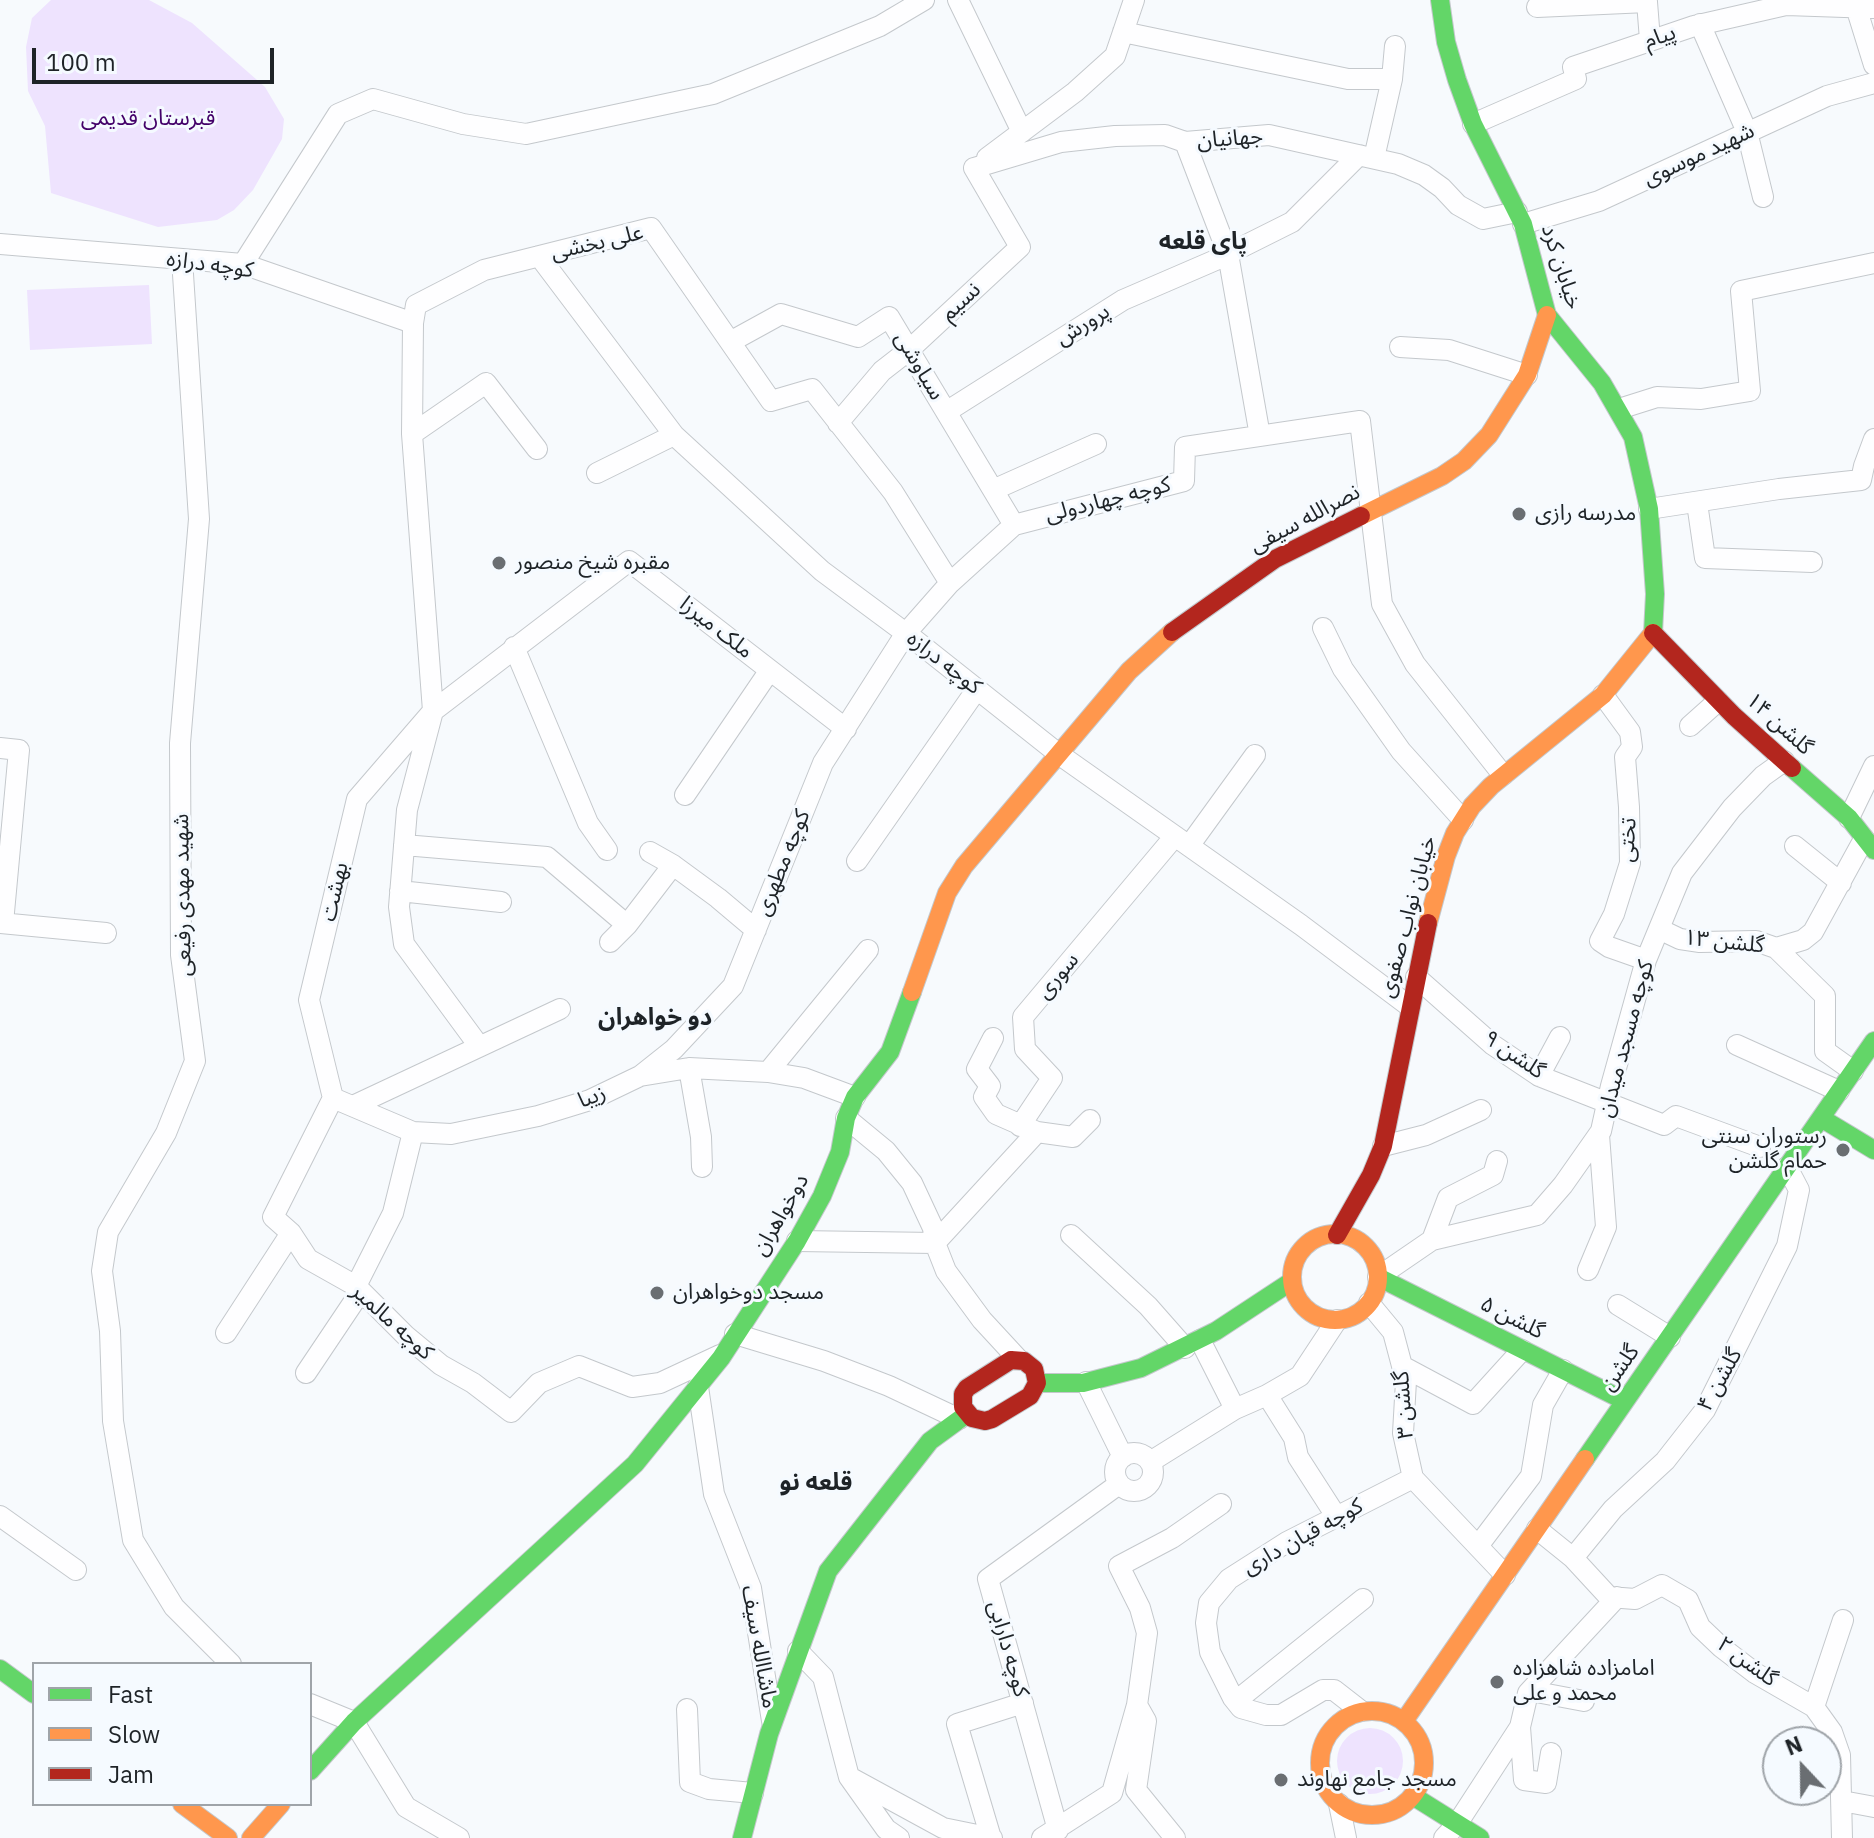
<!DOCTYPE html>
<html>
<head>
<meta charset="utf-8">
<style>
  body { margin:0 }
  #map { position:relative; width:1874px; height:1838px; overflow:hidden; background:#f7fafd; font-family:"IBM Plex Sans",sans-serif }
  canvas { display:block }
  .legend { position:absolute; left:32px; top:1662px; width:280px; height:144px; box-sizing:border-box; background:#f5faff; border:2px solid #9fa4a9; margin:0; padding:10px 14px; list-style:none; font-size:24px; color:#1e2327 }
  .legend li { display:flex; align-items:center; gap:16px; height:40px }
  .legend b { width:40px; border:2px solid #9fa4a9 }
  .north { position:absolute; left:1762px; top:1726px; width:80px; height:80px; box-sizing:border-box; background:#f5faff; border:2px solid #9fa4a9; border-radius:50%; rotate:338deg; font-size:22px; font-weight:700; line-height:32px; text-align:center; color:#1e2327 }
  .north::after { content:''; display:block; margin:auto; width:28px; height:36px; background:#6a6e72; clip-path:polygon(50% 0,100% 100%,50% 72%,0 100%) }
  .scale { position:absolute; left:32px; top:48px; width:242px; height:36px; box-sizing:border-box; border:4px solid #1e2327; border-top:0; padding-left:10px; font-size:24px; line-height:28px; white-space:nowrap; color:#1e2327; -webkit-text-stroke:6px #f5faff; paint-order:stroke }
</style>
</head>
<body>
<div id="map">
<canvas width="1874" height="1838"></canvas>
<ul class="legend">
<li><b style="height:10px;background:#63d668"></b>Fast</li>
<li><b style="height:10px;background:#ff974d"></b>Slow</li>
<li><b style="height:10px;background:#b3261e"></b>Jam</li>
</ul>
<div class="north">N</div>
<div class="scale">100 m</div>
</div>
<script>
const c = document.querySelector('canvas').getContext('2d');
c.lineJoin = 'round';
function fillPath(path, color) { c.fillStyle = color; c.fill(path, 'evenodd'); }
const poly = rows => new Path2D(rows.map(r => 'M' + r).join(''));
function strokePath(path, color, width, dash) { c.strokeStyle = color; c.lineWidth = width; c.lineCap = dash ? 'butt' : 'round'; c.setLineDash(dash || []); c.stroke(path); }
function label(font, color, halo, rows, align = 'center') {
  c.font = font + ' "IBM Plex Sans","Noto Sans Arabic",sans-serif'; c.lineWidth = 6; c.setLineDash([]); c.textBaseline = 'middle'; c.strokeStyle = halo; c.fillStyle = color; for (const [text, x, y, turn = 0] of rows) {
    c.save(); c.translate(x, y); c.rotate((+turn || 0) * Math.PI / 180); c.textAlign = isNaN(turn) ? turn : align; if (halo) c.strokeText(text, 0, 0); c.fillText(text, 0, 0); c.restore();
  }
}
const green = poly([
  [51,0,149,0,192,23,265,87,284,119,282,139,253,190,234,210,217,220,158,227,51,193,45,126,28,91,26,47,32,18],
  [149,285,152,344,30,350,27,290],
  '1337 1761a33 33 0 1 1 66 0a33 33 0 1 1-66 0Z'
]);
const street = poly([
  [958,0,1022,132],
  [1537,7,1647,2,1650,40],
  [1856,7,1874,65],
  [1700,24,1747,132,1763,197],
  [1123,32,1348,79,1392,79],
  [1473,124,1576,79,1573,67,1694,26,1786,5,1874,8],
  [1185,142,1228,254,1260,436],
  [987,158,1075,92,1115,56,1134,0],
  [1374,158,1392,79,1395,46],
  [974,168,1061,142,1115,136,1165,135,1185,142,1269,135,1398,164,1424,175,1442,188,1458,205,1483,219,1517,212],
  [1523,224,1599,201,1827,96,1874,83],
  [0,244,243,264,413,323],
  [539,256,674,435,822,571,915,640,1060,755,1301,925,1409,1006],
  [182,259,199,519,180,743,181,955,195,1061,166,1133,108,1232,102,1271,110,1331,113,1421,133,1540,174,1607,231,1664],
  [243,264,338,114,373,99,463,124,526,134,713,94,880,26,924,0],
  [730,342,781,314,858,337,889,317,1014,525],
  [1400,347,1449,350,1527,375],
  [1619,409,1657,397,1701,399,1750,391,1741,291,1874,263],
  [946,412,1123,300,1218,259,1292,222,1359,155],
  [838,423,882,371,909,350,1020,247,974,168],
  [412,434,486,383,537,449],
  [597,473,674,435],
  [993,490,1096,444],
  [1697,503,1705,558,1812,562],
  [1649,509,1779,489,1861,480,1864,466,1874,439],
  [1323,628,1343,669,1401,751,1463,820],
  [514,647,588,823,607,850],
  [1603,695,1630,732,1632,747,1625,757,1629,807,1630,863,1614,914,1600,941,1609,947,1646,960],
  [1690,726,1718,701],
  [0,748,19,750,3,923],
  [685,795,770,670],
  [1849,818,1874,766],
  [404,845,547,857,627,925],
  [1189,846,1255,755],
  [1795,846,1841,883],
  [650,852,673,865,718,898,756,930],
  [857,861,977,689],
  [400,891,501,902],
  [0,923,106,933],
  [1659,929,1680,939,1700,942,1756,941,1776,948,1825,996,1825,1051,1853,1071],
  [610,942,627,925,673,865],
  [1776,948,1803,940,1813,932,1864,839],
  [1416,977,1493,1045,1539,1076,1664,1125,1676,1116,1760,1147],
  [993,1038,977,1069,990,1086,984,1097,996,1114,1037,1132,1073,1137,1090,1120],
  [1737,1045,1839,1091],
  [479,1046,404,944,399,907,407,810,433,711,412,434,413,323,416,305,484,270,651,228,771,401,812,389,893,492,950,583],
  [689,1068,701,1137,702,1167],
  [768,1072,868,950],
  [640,1076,674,1049,733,986,823,763,906,633,950,583,1014,525,1184,481,1185,447,1360,421,1382,604,1415,664,1503,775],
  [1539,1076,1560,1037],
  [333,1098,309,1000,357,799,433,711,629,561,846,729],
  [333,1098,273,1217,291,1233,308,1259,356,1286,406,1336,441,1365,473,1383,511,1412,539,1383,579,1366,632,1387,660,1383,720,1355],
  [333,1098,413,1132,451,1134,538,1116,590,1100,640,1076,689,1068,768,1072,804,1078,855,1097],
  [355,1105,560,1009],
  [846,1118,886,1151,912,1183,933,1228,935,1243,946,1271,982,1320,1018,1359],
  [1020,1126,1052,1078,1025,1049,1023,1017,1175,836],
  [1383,1146,1426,1135,1481,1110],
  [1071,1235,1148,1306,1185,1348],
  [1432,1240,1448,1198,1493,1175,1497,1161],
  [797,1241,935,1243,1037,1132],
  [1588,1270,1606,1227,1599,1135],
  [1378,1277,1432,1240,1537,1215,1563,1185,1601,1131,1611,1086,1646,960,1682,873,1732,808,1763,776,1784,761],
  [356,1286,393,1213,413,1132],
  [1369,1303,1393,1332,1406,1381,1403,1433,1413,1478,1505,1575],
  [1618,1305,1670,1337],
  [226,1333,291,1233],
  [735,1334,824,1361,889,1386,959,1419],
  [1200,1340,1235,1409],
  [1402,1366,1473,1404,1522,1350],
  [306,1373,361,1291],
  [1086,1382,1123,1457],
  [698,1387,714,1494,751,1588,772,1721],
  [1267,1395,1294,1438,1298,1457,1336,1516],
  '1115 1472a19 19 0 1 1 38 0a19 19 0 1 1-38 0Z',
  [1150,1462,1235,1409,1267,1395,1300,1376,1337,1320],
  [0,1516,76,1570],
  [1537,1529,1573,1558,1609,1597,1635,1599,1662,1585,1688,1600,1700,1627,1721,1647,1755,1673,1814,1707,1832,1732,1840,1755,1842,1838],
  [1478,1546,1531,1476,1543,1405,1563,1370],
  [1573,1558,1613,1509,1665,1461,1705,1410,1787,1246,1799,1190,1787,1167],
  [798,1651,823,1677,849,1777,886,1829,899,1838],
  [1531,1691,1584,1701],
  [1236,1701,1363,1599],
  [310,1704,354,1722,406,1807,459,1838],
  [1137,1705,1146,1721,1136,1790,1175,1838],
  [1814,1707,1843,1620],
  [687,1709,690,1782,709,1789,753,1793],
  [1361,1711,1334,1690,1323,1690,1281,1715,1266,1715,1241,1708,1233,1698,1210,1652,1206,1623,1209,1603,1229,1579,1287,1542,1413,1478],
  [1520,1727,1524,1780,1546,1783,1551,1753],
  [853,1779,943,1828,992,1838],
  [1842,1801,1874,1807],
  [1339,1804,1346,1838],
  [1058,1830,988,1579,1119,1484],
  [991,1838,957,1724,1023,1703],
  [1042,1838,1112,1793,1137,1705,1147,1633,1140,1608,1119,1566,1172,1538,1221,1504],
  [1444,1838,1457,1824,1520,1727,1528,1693,1617,1597]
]);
const fast = poly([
  [1440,0,1446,42,1457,80,1473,124,1523,224,1547,315,1602,383,1633,437,1649,509,1655,594,1653,633],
  [1792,768,1849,818,1874,850],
  [1821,1118,1874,1150],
  [1378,1277,1625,1401],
  [1037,1383,1083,1383,1141,1368,1216,1331,1292,1281],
  [1585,1459,1874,1041],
  [0,1669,34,1694],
  [310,1771,354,1722,635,1464,721,1358,797,1241,822,1196,840,1152,846,1118,855,1097,890,1052,912,992],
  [1413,1796,1480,1838],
  [742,1838,769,1734,828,1571,930,1441,967,1414]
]);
const slow = poly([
  [1361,516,1442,476,1464,461,1489,435,1527,375,1547,315],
  [1428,923,1446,856,1455,833,1472,806,1491,786,1603,695,1653,633],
  [912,992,947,893,964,866,1129,671,1172,632],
  '1292 1277a43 43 0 1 1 86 0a43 43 0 1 1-86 0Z',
  '1320 1763a52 52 0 1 1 104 0a52 52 0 1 1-104 0Z',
  [1404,1721,1585,1459],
  [182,1804,228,1838],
  [251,1838,281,1804]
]);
const jam = poly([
  [1172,632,1275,559,1361,516],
  [1653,633,1734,716,1792,768],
  [1337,1235,1371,1175,1383,1146,1428,923],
  [1011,1360,1024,1361,1034,1369,1037,1383,1030,1396,992,1419,985,1421,972,1418,963,1407,963,1394,967,1388,1011,1360]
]);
const markers = [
  [1519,514,8,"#6a6e72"],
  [499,563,8,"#6a6e72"],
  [1843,1150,8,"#6a6e72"],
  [657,1293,8,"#6a6e72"],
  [1497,1682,8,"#6a6e72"],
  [1281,1780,8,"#6a6e72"]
];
const streetNames = [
  ["پیام",1660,37,-19],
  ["جهانیان",1230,139,-4],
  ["شهید موسوی",1699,155,-25],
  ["علی بخشی",597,243,-13],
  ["کوچه درازه",210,265,8],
  ["خیابان کرد",1561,267,72],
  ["نسیم",961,302,-43],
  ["پرورش",1083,325,-32],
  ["سیاوشی",919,366,59],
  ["کوچه چهاردولی",1108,500,-14],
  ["نصرالله سیفی",1305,519,-28],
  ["ملک میرزا",716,628,38],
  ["کوچه درازه",944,663,38],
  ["گلشن ۱۴",1779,724,42],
  ["تختی",1628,840,-87],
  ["کوچه مطهری",783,863,-68],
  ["بهشت",335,892,-77],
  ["شهید مهدی رفیعی",183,895,-91],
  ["خیابان نواب صفوی",1408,917,-75],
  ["گلشن ۱۳",1724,942,6],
  ["سوری",1058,976,-50],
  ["کوچه مسجد میدان",1626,1039,-75],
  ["گلشن ۹",1514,1055,34],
  ["زیبا",592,1097,-22],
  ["دوخواهران",781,1215,-60],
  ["گلشن ۵",1512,1318,27],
  ["کوچه مالمیر",392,1322,42],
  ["گلشن",1620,1368,-55],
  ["گلشن ۴",1720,1380,-61],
  ["گلشن ۳",1404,1405,-94],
  ["کوچه قپان داری",1303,1537,-29],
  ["ماشاالله سیف",759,1647,80],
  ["کوچه دارابی",1008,1649,74],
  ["گلشن ۲",1747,1662,36]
];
const parkNames = [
  ["قبرستان قدیمی",148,119]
];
const poiNames = [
  ["مدرسه رازی",1535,514],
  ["مقبره شیخ منصور",515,563],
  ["رستوران سنتی",1827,1137,"right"],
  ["حمام گلشن",1827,1162,"right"],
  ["مسجد دوخواهران",673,1293],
  ["امامزاده شاهزاده",1513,1669],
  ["محمد و علی",1513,1694],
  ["مسجد جامع نهاوند",1297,1780]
];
const neighbourhoodNames = [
  ["پای قلعه",1203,242],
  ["دو خواهران",655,1018],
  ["قلعه نو",816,1483]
];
fillPath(green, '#eee3fe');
strokePath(street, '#c4c8cc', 22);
strokePath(fast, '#c4c8cc', 20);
strokePath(slow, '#c4c8cc', 20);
strokePath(jam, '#c4c8cc', 20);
strokePath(street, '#fefeff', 20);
strokePath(fast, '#63d668', 18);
strokePath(slow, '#ff974d', 18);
strokePath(jam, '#b3261e', 18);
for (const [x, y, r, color] of markers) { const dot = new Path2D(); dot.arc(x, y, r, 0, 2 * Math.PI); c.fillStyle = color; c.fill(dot); strokePath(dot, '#f5faff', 3); }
label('22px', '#1e2327', '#f5faff', streetNames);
label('22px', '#430169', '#f5faff', parkNames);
label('22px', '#1e2327', '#f5faff', poiNames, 'left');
label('bold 24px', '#1e2327', '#f5faff', neighbourhoodNames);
</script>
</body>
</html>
